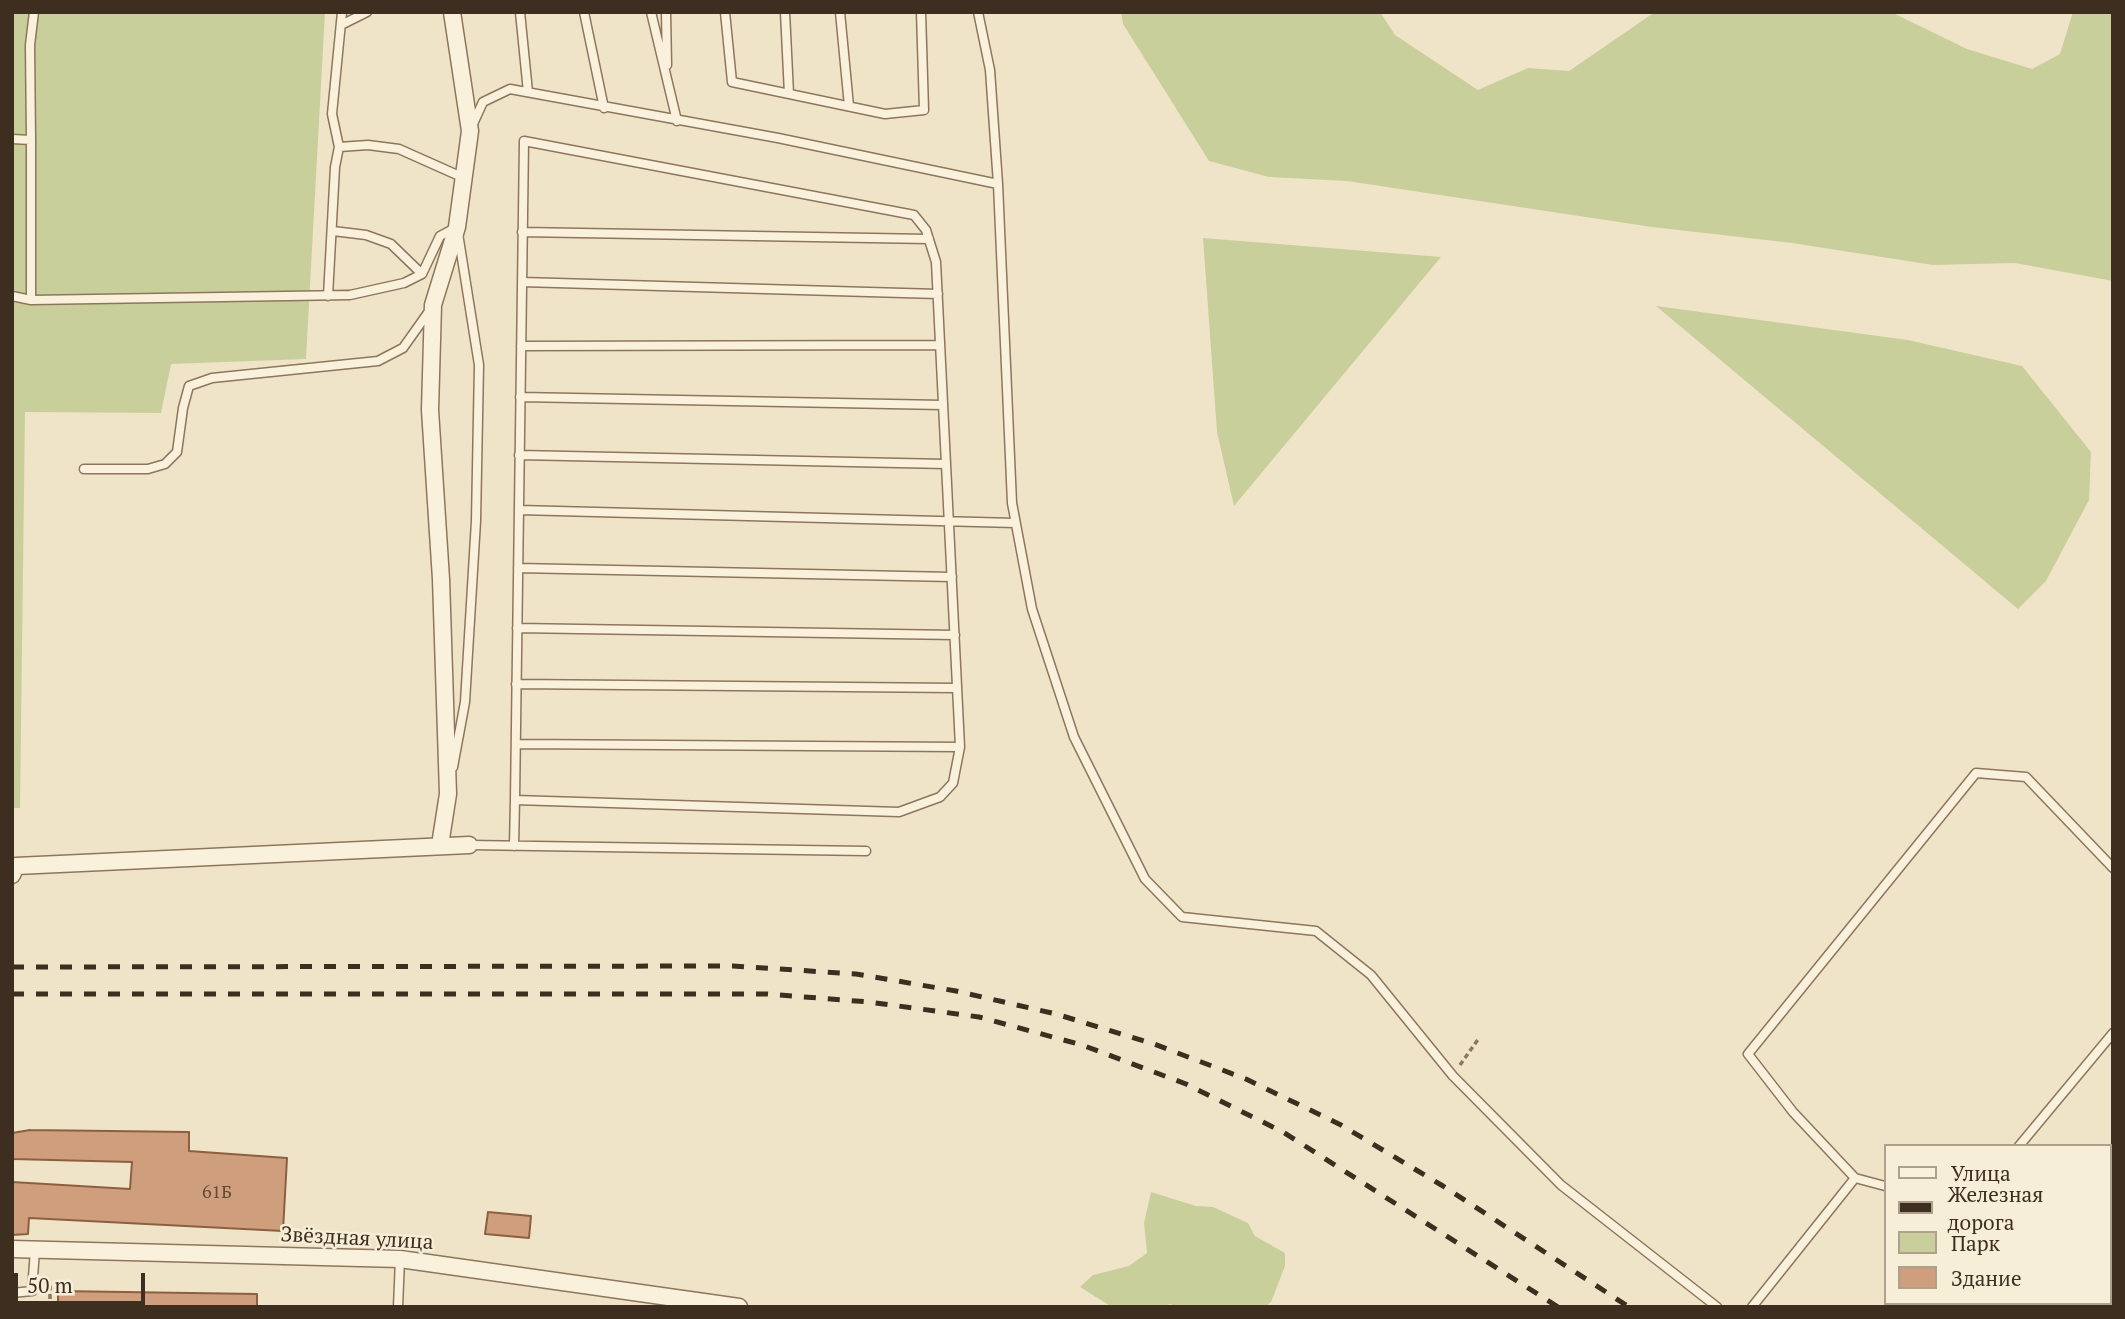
<!DOCTYPE html>
<html>
<head>
<meta charset="utf-8">
<style>
  body { margin:0 }
  #map { position:relative; width:2125px; height:1319px; overflow:hidden; background:#f0e4c8; font-family:"PT Serif",serif }
  canvas { display:block }
  .frame { position:absolute; inset:0; border:14px solid #3d2e20; pointer-events:none }
  .legend { position:absolute; left:1884px; top:1144px; width:228px; height:161px; box-sizing:border-box; background:#f7eed8; border:2px solid #ada18e; margin:0; padding:9px 12px; list-style:none; font-size:21px; color:#3d2e20 }
  .legend li { display:flex; align-items:center; gap:14px; height:35px }
  .legend b { width:35px; border:2px solid #ada18e }
  .scale { position:absolute; left:14px; top:1273px; width:131px; height:32px; box-sizing:border-box; border:4px solid #3d2e20; border-top:0; padding-left:9px; font-size:21px; line-height:24px; white-space:nowrap; color:#3d2e20; -webkit-text-stroke:5px #f7eed8; paint-order:stroke }
</style>
</head>
<body>
<div id="map">
<canvas width="2125" height="1319"></canvas>
<div class="frame"></div>
<ul class="legend">
<li><b style="height:9px;background:#faf1dc"></b>Улица</li>
<li><b style="height:9px;background:#3d2e20"></b>Железная дорога</li>
<li><b style="height:19px;background:#c9cf9b"></b>Парк</li>
<li><b style="height:19px;background:#cf9f7d"></b>Здание</li>
</ul>
<div class="scale">50 m</div>
</div>
<script>
const c = document.querySelector('canvas').getContext('2d');
c.lineJoin = 'round';
function fillPath(path, color) { c.fillStyle = color; c.fill(path, 'evenodd'); }
const poly = rows => new Path2D(rows.map(r => 'M' + r).join(''));
function strokePath(path, color, width, dash) { c.strokeStyle = color; c.lineWidth = width; c.lineCap = dash ? 'butt' : 'round'; c.setLineDash(dash || []); c.stroke(path); }
function label(font, color, halo, rows, align = 'center') {
  c.font = font + ' "PT Serif",serif'; c.lineWidth = 5; c.setLineDash([]); c.textBaseline = 'middle'; c.strokeStyle = halo; c.fillStyle = color; for (const [text, x, y, turn = 0] of rows) {
    c.save(); c.translate(x, y); c.rotate((+turn || 0) * Math.PI / 180); c.textAlign = isNaN(turn) ? turn : align; if (halo) c.strokeText(text, 0, 0); c.fillText(text, 0, 0); c.restore();
  }
}
const green = poly([
  [12,12,325,12,306,359,171,364,161,413,25,412,20,808,12,808],
  [1121,12,1380,12,1395,35,1478,90,1528,68,1569,71,1655,12,1891,12,1967,49,2032,69,2060,54,2073,12,2113,12,2113,281,2015,263,1933,265,1792,243,1652,227,1347,181,1269,177,1209,161,1123,24],
  [1203,238,1441,257,1234,506,1217,432],
  [1656,306,1908,340,2022,366,2091,452,2089,500,2046,581,2018,609],
  [1151,1192,1196,1206,1213,1207,1248,1223,1255,1236,1285,1253,1285,1266,1271,1302,1265,1307,1177,1307,1170,1304,1161,1307,1112,1307,1080,1287,1093,1275,1129,1266,1147,1253,1144,1223]
]);
const building = poly([
  [30,1130,189,1132,189,1151,287,1158,283,1231,29,1218,28,1234,12,1235,12,1182,130,1189,132,1162,12,1159,12,1133,30,1130],
  [488,1212,531,1216,529,1238,485,1234,488,1212],
  [58,1291,257,1294,257,1307,58,1307,58,1291]
]);
const path = poly([
  [1460,1065,1479,1038],
  [44,1283,50,1283,50,1307]
]);
const lane = poly([
  [520,12,528,92],
  [584,12,604,108],
  [651,12,677,121],
  [666,12,667,65],
  [725,12,732,82,885,114,924,110,921,12],
  [785,12,789,94],
  [840,12,849,106],
  [978,12,990,70,998,184,1012,503,1032,609,1074,737,1145,879,1182,917,1316,931,1371,975,1453,1076,1561,1185,1717,1307],
  [341,25,367,12],
  [472,126,483,102,510,89,778,138,998,184],
  [12,139,31,140,31,300],
  [31,140,30,45,34,12],
  [339,147,368,145,399,149,464,178],
  [333,231,366,235,391,244,422,274],
  [522,232,929,239],
  [522,282,938,294],
  [12,296,31,300,350,295,404,283,422,274,440,236,457,227,479,365,476,521,465,702,453,767],
  [328,296,335,167,339,147,332,114,342,12],
  [521,346,940,345],
  [520,397,943,405],
  [519,455,946,464],
  [84,469,148,469,165,464,177,452,183,408,189,386,212,378,378,361,403,348,430,310],
  [519,510,1015,523],
  [518,568,952,577],
  [517,628,955,635],
  [516,684,957,688],
  [516,744,960,747],
  [469,845,866,851],
  [514,846,515,800,524,141,914,215,926,230,936,262,960,747,953,783,940,797,899,812,515,800],
  [2019,1146,2113,1033],
  [1885,1186,1855,1178,1793,1112,1748,1054,1976,773,2026,777,2113,868],
  [12,1293,32,1291,35,1250],
  [2040,1303,2048,1307],
  [398,1307,400,1259],
  [1752,1307,1855,1178],
  [1920,1307,1923,1303]
]);
const street = poly([
  [440,845,448,794,441,579,430,410,433,305,457,227,470,131,452,12],
  [12,875,16,866,469,845],
  [12,1249,400,1259,739,1307]
]);
const rail = poly([
  [12,967,733,966,856,974,956,991,1056,1014,1154,1044,1246,1079,1341,1125,1443,1186,1629,1307],
  [12,994,767,994,869,1002,979,1017,1082,1045,1186,1084,1283,1132,1558,1307]
]);
const numberNames = [
  ["61Б",217,1193]
];
const streetNames = [
  ["Звёздная улица",357,1239,3]
];
fillPath(green, '#c9cf9b');
fillPath(building, '#cf9f7d');
strokePath(building, '#8d5f41', 2);
strokePath(lane, '#8d765c', 11);
strokePath(street, '#8d765c', 19);
strokePath(path, '#8d765c', 3.5, [5, 3.5]);
strokePath(lane, '#faf1dc', 8);
strokePath(street, '#faf1dc', 16);
strokePath(rail, '#3d2e20', 5, [12, 12]);
label('18px', '#624a37', null, numberNames);
label('21px', '#3d2e20', '#f7eed8', streetNames);
</script>
</body>
</html>
